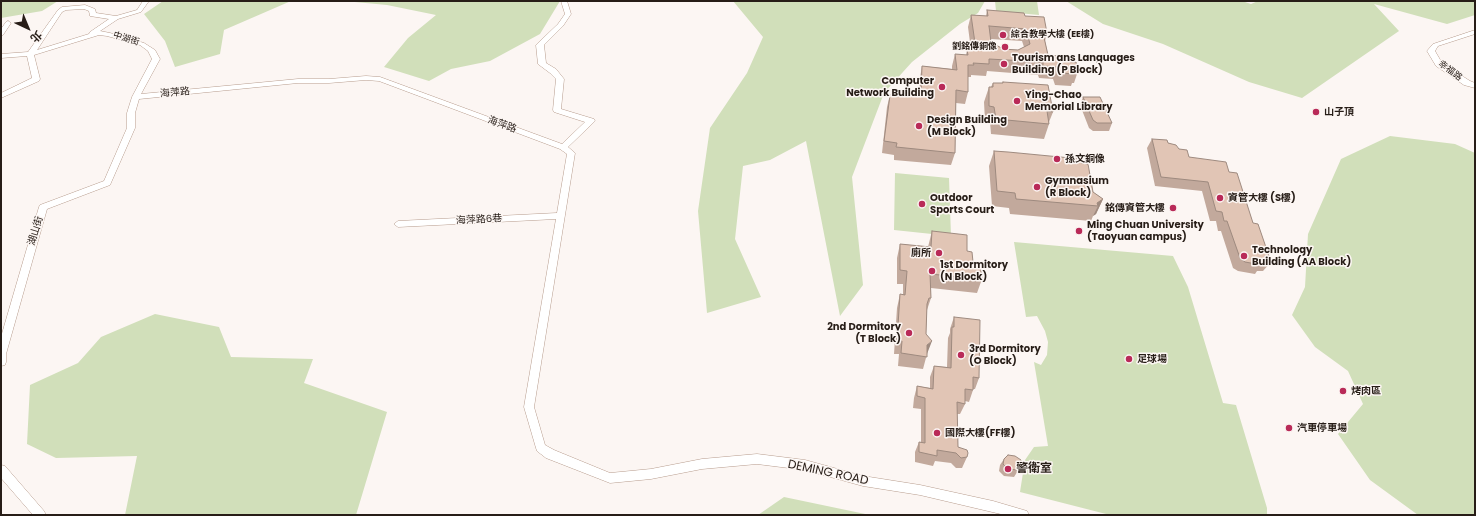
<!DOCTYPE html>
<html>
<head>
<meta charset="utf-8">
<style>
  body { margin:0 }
  #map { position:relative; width:1476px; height:516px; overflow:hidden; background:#fcf6f3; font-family:Poppins,"Noto Sans TC",sans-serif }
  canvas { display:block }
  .frame { position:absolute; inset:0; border:2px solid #271d17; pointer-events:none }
  .north { position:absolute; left:8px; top:8px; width:40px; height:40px; -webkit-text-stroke:3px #fcf6f3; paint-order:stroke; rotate:136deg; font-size:11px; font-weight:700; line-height:16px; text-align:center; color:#271d17 }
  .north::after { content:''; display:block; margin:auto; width:14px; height:18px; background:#271d17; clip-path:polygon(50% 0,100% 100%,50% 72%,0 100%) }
</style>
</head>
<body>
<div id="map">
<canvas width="1476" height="516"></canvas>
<div class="frame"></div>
<div class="north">北</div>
</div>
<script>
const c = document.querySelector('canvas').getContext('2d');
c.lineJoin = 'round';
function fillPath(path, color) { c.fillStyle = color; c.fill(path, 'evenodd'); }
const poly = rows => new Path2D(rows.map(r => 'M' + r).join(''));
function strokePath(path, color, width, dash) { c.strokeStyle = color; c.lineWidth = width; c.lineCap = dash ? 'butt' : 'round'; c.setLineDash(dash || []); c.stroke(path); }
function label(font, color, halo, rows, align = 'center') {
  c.font = font + ' Poppins,"Noto Sans TC",sans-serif'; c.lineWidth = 3; c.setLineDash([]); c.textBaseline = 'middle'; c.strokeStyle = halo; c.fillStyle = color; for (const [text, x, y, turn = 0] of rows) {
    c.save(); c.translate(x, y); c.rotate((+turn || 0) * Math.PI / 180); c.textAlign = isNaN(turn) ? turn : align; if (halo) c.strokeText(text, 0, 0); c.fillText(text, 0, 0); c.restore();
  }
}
const green = poly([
  [1,1,58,1,42,11,1,18],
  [163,1,291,1,224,30,220,54,175,67,165,41,144,14],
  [344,1,560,1,540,34,490,61,451,69,429,81,384,67,408,38,436,15,387,5],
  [733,1,985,1,978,13,960,24,912,62,884,93,852,177,863,285,840,316,806,141,770,160,743,166,735,239,761,297,707,313,698,211,710,128,747,73,763,37],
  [995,1,1037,1,1039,15,996,11],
  [1066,1,1242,1,1251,4,1258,1,1475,1,1475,15,1447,24,1374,4,1399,31,1302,98,1249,82,1163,44,1103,24],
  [1390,136,1455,144,1475,153,1475,515,1418,515,1370,480,1338,434,1363,404,1348,371,1315,347,1292,315,1305,287,1308,234,1341,159],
  [895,173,949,178,951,236,894,230],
  [1014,242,1173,256,1188,287,1223,403,1236,405,1267,508,1267,515,1110,515,1020,492,1025,460,1034,447,1048,446,1034,362,1041,365,1047,355,1048,342,1045,331,1037,316,1026,317],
  [155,314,219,327,231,357,313,359,304,383,387,412,356,515,125,515,137,456,56,458,27,444,30,385,78,363,101,337],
  [784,497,870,515,758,515]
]);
const minor = poly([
  [143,1,149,1,141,12,118,19,100,31,110,33,144,43,155,50,160,59,141,94,298,79,329,79,366,76,380,77,562,144,585,122,554,112,553,110,556,79,550,73,538,64,536,45,558,24,565,14,561,1,567,1,571,14,563,26,544,45,546,63,556,69,564,79,561,109,594,119,595,121,568,147,575,153,534,407,545,445,554,450,610,473,651,469,702,459,757,454,805,460,863,476,920,485,993,501,1027,511,1029,515,1005,515,920,495,863,486,805,470,757,464,702,469,651,479,610,483,546,458,537,451,536,448,524,407,556,219,398,227,394,224,398,221,557,213,567,154,560,149,379,81,366,80,329,83,298,83,139,99,135,113,135,128,110,185,47,209,6,354,6,362,5,365,1,366,1,337,39,207,40,205,104,181,127,128,127,113,132,97,152,59,148,51,140,45,107,36,99,35,34,55,40,79,39,81,1,98,1,93,32,78,27,56,1,58,1,54,28,52,58,10,62,7,85,5,95,9,96,13,116,16,137,10,143,1],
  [84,9,89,11,90,16,109,19,90,32,89,34,37,50,62,12,66,10,84,9],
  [8,21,11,23,3,35,1,36,1,29,6,22,8,21],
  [1475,30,1475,34,1438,46,1435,51,1442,63,1470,81,1475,83,1475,88,1464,85,1436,66,1427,51,1433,44,1475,30],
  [1,465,5,466,44,511,46,515,33,515,1,478,1,465]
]);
const wall = poly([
  [987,10,1025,16,1047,33,1045,41,1048,55,1062,61,1078,71,1074,83,1072,83,1071,86,1055,85,1053,79,1039,78,1038,75,987,71,986,76,971,75,971,77,968,77,968,92,965,104,956,103,955,153,951,165,894,160,894,155,882,153,887,107,890,95,900,96,901,92,919,94,920,78,922,66,952,69,952,66,955,54,966,55,967,50,971,50,968,27,971,15,986,16],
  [991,39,1022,41,1024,47,1018,50,1003,49,991,42],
  [1003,82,1053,112,1049,122,1049,124,1044,139,991,134,990,122,985,121,984,102,989,87,991,87,993,83,1002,83],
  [1083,97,1112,123,1109,131,1093,131,1089,128,1080,105],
  [1152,139,1168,143,1179,149,1189,157,1229,172,1271,262,1263,271,1257,271,1255,274,1238,271,1233,268,1221,231,1218,231,1216,221,1210,221,1202,191,1155,186,1147,148],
  [994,151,1081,163,1093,192,1103,199,1096,214,1093,216,1091,221,1010,214,1009,208,992,206,989,166],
  [932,231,967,251,982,279,977,293,931,288,931,298,927,310,926,334,927,354,923,369,898,366,899,354,894,354,897,308,900,294,903,295,903,284,897,284,897,258,900,244,928,247],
  [954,317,979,378,975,389,973,389,973,390,969,402,965,401,965,404,960,414,957,414,958,447,967,457,962,468,956,468,951,463,935,461,933,466,915,462,915,452,919,442,921,442,921,409,913,408,914,398,917,386,930,388,930,377,934,366,947,367,948,338,950,333,950,329],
  [1004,459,1021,466,1014,477,1004,476,999,471,1000,465]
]);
const shadedWall = poly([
  [1103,199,1096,214,1093,216,1098,206,1097,203],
  [932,341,927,354,925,356,927,345]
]);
const building = poly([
  [987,10,1024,13,1025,16,1044,17,1047,33,1043,33,1048,55,1060,56,1062,61,1076,62,1078,71,1075,71,1075,74,1059,73,1058,67,1043,66,1043,62,989,59,989,64,973,63,974,65,968,65,968,92,956,90,955,153,896,147,897,143,884,141,890,95,900,96,901,92,921,94,922,66,957,70,955,54,968,55,967,50,976,50,971,15,988,16,987,10],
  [989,26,1026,29,1030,44,1018,50,1003,49,991,42,989,26],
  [1003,82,1048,85,1053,112,1047,111,1049,124,996,119,994,107,989,106,989,87,993,87,993,83,1003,83,1003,82],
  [1083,97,1100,97,1112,123,1097,123,1093,120,1083,97],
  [1152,139,1167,140,1168,143,1176,145,1179,149,1187,150,1189,157,1226,162,1229,172,1237,173,1253,223,1258,224,1271,262,1261,261,1262,265,1245,262,1240,258,1227,221,1224,221,1222,212,1216,211,1208,182,1161,177,1152,139],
  [994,151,1008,152,1081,159,1081,163,1088,164,1093,192,1103,199,1097,203,1098,206,1016,199,1015,193,997,191,994,151],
  [932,231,967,235,967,251,972,252,973,262,980,263,982,279,930,274,931,298,929,298,927,304,926,334,932,341,927,345,927,357,901,353,902,341,897,341,900,294,905,295,907,271,900,270,900,244,931,247,932,231],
  [954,317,980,320,979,378,973,377,973,390,965,389,965,404,957,402,958,447,967,450,968,453,967,457,961,458,956,453,937,450,937,456,919,452,919,442,925,443,925,398,917,396,917,386,933,389,934,366,951,368,952,327,954,327,954,317],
  [1008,455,1015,456,1021,460,1021,466,1018,470,1008,469,1003,464,1004,459,1008,455]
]);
const markers = [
  [1003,35,4,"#b92a58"],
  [1005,47,4,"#b92a58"],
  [1004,64,4,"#b92a58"],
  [942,87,4,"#b92a58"],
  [1017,101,4,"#b92a58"],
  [1316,112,4,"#b92a58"],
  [919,126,4,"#b92a58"],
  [1057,159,4,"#b92a58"],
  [1037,187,4,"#b92a58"],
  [1220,198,4,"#b92a58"],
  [922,204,4,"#b92a58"],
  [1173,208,4,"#b92a58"],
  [1079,231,4,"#b92a58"],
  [939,253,4,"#b92a58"],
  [1244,256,4,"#b92a58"],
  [932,271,4,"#b92a58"],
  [909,333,4,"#b92a58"],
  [961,355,4,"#b92a58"],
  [1129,359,4,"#b92a58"],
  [1343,391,4,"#b92a58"],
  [1289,428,4,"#b92a58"],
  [937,433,4,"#b92a58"],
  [1008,469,4,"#b92a58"]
];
const farPoinames = [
  ["綜合教學大樓 (EE樓)",1011,35],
  ["劉銘傳銅像",997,47,"right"]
];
const farStreetnames = [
  ["中湖街",126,39,17],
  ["幸福路",1450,71,37]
];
const poiNames = [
  ["Tourism ans Languages",1012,58],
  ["Building (P Block)",1012,70],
  ["Computer",934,81,"right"],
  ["Network Building",934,93,"right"],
  ["Ying-Chao",1025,95],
  ["Memorial Library",1025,107],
  ["山子頂",1324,112],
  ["Design Building",927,120],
  ["(M Block)",927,132],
  ["孫文銅像",1065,159],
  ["Gymnasium",1045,181],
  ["(R Block)",1045,193],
  ["Outdoor",930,198],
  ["Sports Court",930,210],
  ["資管大樓 (S樓)",1228,198],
  ["銘傳資管大樓",1165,208,"right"],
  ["Ming Chuan University",1087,225],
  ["(Taoyuan campus)",1087,237],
  ["Technology",1252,250],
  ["Building (AA Block)",1252,262],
  ["廁所",931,253,"right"],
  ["1st Dormitory",940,265],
  ["(N Block)",940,277],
  ["2nd Dormitory",901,327,"right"],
  ["(T Block)",901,339,"right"],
  ["3rd Dormitory",969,349],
  ["(O Block)",969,361],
  ["足球場",1137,359],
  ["烤肉區",1351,391],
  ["汽車停車場",1297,428],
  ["國際大樓(FF樓)",945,433]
];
const streetNames = [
  ["海萍路",175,93,-5],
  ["海萍路",502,125,20],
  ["海萍路6巷",479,220,-3],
  ["湖山街",36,231,-73]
];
const nearPoinames = [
  ["警衛室",1016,469]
];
const nearStreetnames = [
  ["DEMING ROAD",828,473,12]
];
fillPath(green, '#d1dfba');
strokePath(minor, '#b79c8d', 1);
fillPath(minor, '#fff');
fillPath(wall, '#c2a99c');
fillPath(shadedWall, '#9e8a7f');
fillPath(building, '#e1c5b5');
strokePath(building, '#9e8a7f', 1);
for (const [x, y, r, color] of markers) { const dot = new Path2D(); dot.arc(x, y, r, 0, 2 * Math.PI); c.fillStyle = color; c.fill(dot); strokePath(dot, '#fcf6f3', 1.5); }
label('bold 9px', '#271d17', '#fcf6f3', farPoinames, 'left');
label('9px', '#271d17', '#fcf6f3', farStreetnames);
label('bold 10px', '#271d17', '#fcf6f3', poiNames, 'left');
label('10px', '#271d17', '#fcf6f3', streetNames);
label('bold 12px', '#271d17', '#fcf6f3', nearPoinames, 'left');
label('12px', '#271d17', '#fcf6f3', nearStreetnames);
</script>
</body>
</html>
